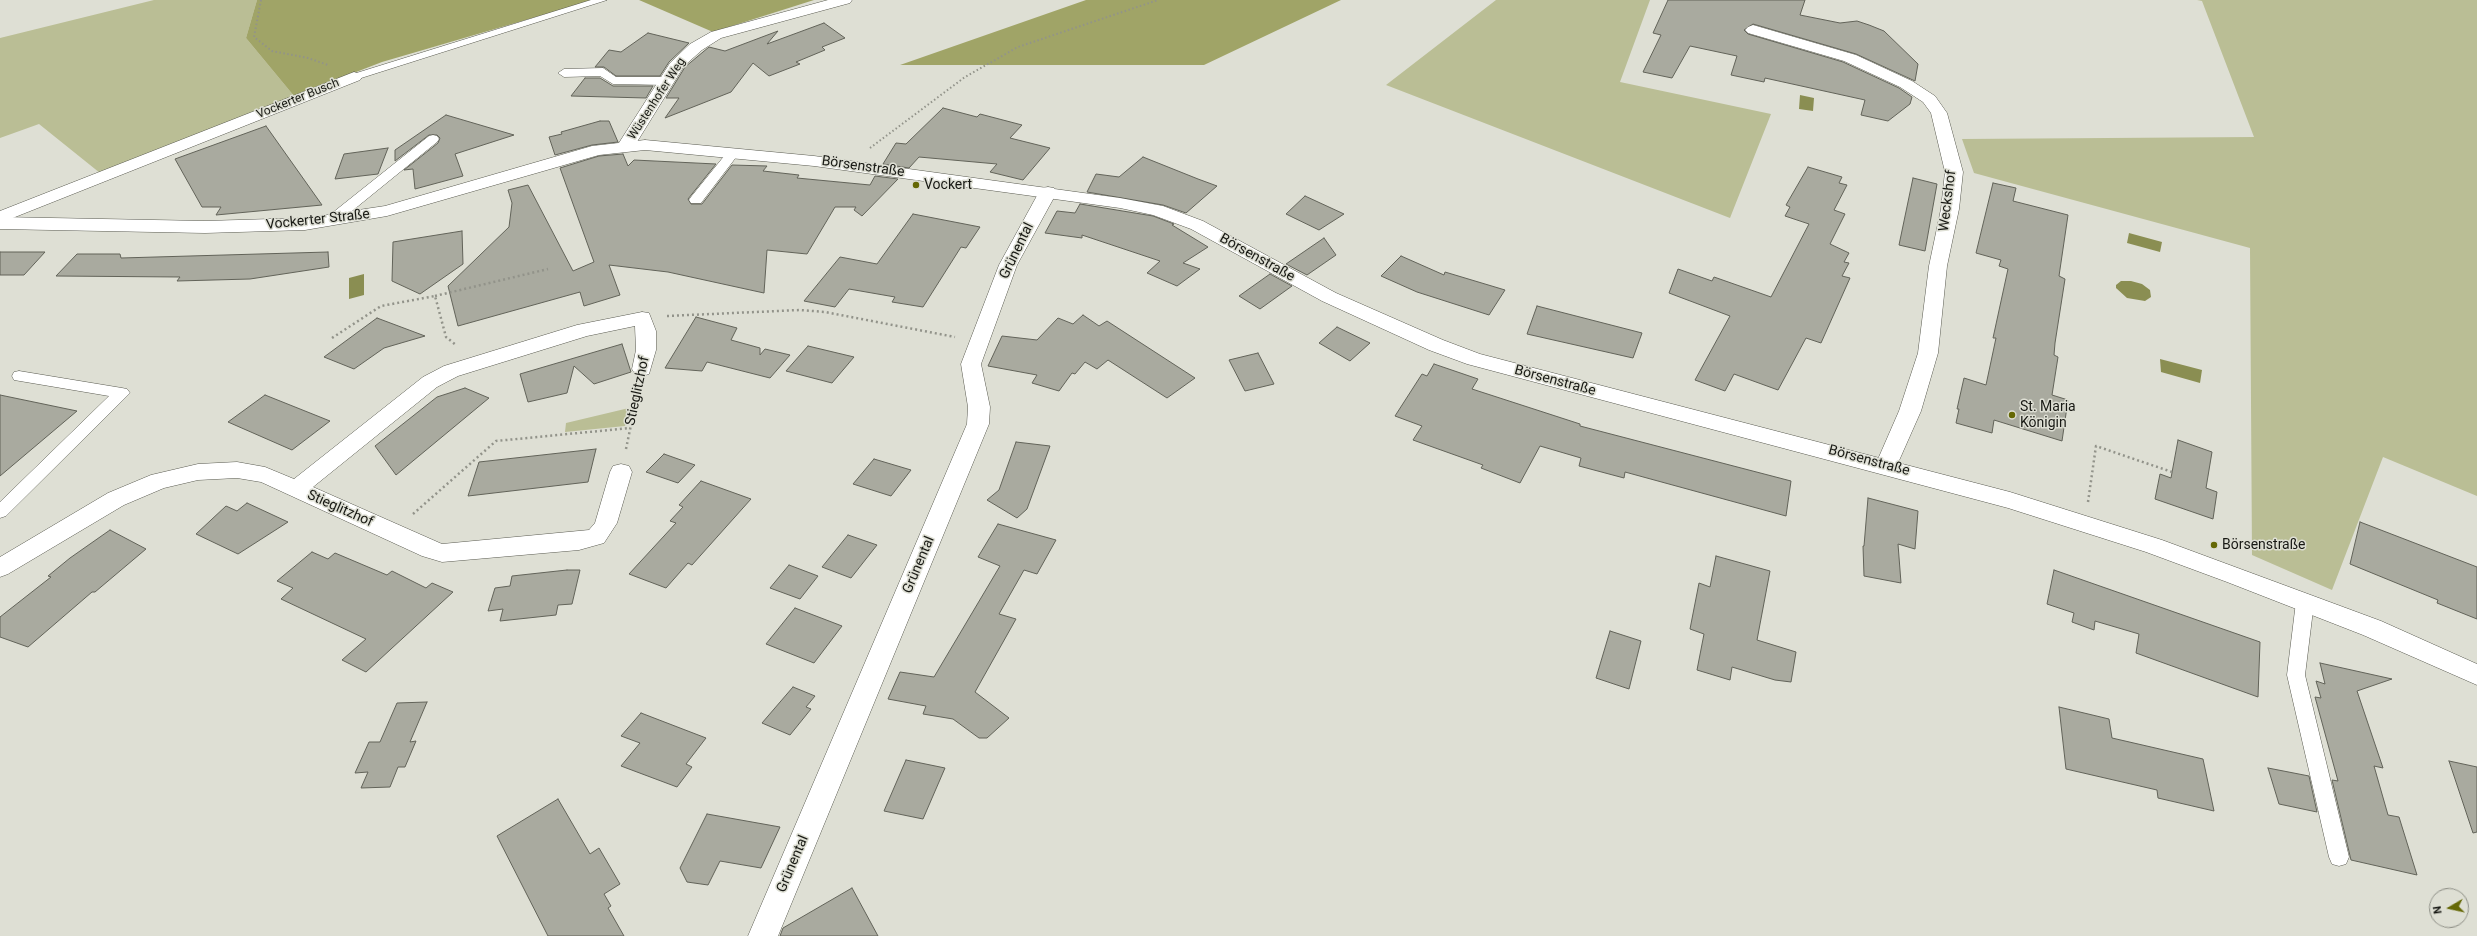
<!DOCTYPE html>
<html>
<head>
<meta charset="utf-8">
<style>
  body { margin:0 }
  #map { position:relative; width:2477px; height:936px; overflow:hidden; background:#dedfd4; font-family:Roboto,sans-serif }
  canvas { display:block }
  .north { position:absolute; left:2429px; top:888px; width:40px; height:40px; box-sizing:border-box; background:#dedfd4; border:1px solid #8f9087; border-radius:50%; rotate:261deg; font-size:11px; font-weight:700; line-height:16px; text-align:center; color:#181914 }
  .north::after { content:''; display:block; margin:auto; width:14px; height:18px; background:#656805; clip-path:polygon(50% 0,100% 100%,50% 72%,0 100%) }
</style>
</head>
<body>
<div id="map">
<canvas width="2477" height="936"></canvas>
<div class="north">N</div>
</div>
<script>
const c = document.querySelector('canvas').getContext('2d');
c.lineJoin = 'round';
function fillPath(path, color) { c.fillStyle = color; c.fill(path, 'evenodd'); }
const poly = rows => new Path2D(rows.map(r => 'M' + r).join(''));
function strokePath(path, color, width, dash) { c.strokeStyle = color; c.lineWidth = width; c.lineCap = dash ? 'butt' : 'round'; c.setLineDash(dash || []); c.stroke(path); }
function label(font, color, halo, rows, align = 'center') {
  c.font = font + ' Roboto,sans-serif'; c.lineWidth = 3; c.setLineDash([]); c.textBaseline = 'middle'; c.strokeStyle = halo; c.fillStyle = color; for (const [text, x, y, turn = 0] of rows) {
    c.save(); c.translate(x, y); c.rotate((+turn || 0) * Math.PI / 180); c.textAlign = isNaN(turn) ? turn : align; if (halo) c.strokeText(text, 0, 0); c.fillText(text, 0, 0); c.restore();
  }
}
const green = poly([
  [154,0,257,0,246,38,294,96,100,173,39,124,0,138,0,38],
  [1496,0,1650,0,1620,82,1771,114,1730,218,1386,85],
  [2197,0,2477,0,2477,496,2383,457,2332,590,2252,555,2250,248,1974,173,1962,139,2254,137,2202,1],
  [629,408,625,426,565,432,566,423]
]);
const forest = poly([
  [257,0,594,0,382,62,294,96,246,38],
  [639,0,814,0,713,32],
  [1086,0,1341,0,1204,65,900,65]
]);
const water = poly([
  [1800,95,1814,98,1813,111,1799,109],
  [2129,233,2162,242,2160,252,2127,243],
  [364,274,364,295,349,299,349,278],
  [2121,281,2131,281,2142,284,2150,290,2151,297,2145,301,2127,298,2116,288,2116,285],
  [2160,359,2202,370,2200,383,2161,372]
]);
const building = poly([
  [1668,0,1805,0,1800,15,1840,23,1857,21,1869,25,1884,31,1918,64,1915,81,1856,54,1753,24,1744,30,1748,34,1843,62,1899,88,1912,97,1910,104,1888,121,1861,115,1865,100,1765,78,1764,82,1731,75,1737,56,1690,46,1672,78,1643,72,1661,35,1653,33,1668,0],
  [824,23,845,38,822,47,825,50,796,62,800,64,769,76,753,63,731,92,665,118,679,98,666,98,685,67,709,47,725,51,778,31,767,44,824,23],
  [648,33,689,43,669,62,660,76,616,76,604,67,595,67,609,50,621,52,648,33],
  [585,78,600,78,613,86,653,86,646,98,571,96,585,78],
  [943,108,977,117,980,114,1022,125,1010,138,1050,148,1023,180,990,172,997,164,919,157,909,168,883,164,896,143,906,144,943,108],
  [446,115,514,135,455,154,463,176,415,189,413,169,404,170,438,143,440,138,437,135,429,135,395,161,395,150,446,115],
  [600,121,609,121,618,142,592,145,555,155,549,137,562,134,561,132,600,121],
  [266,126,322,205,216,215,221,207,202,207,175,159,266,126],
  [388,148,378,174,335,179,344,154,388,148],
  [623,154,628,166,634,160,716,164,688,199,691,204,702,204,732,165,767,166,763,171,799,175,797,178,870,185,875,176,898,179,862,216,854,210,856,207,835,207,807,254,767,250,764,293,668,272,609,265,620,295,584,306,580,292,458,326,448,286,509,227,512,203,508,190,528,185,573,271,594,262,560,168,599,156,623,154],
  [1143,157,1198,179,1217,186,1186,213,1163,205,1087,192,1096,174,1119,177,1143,157],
  [1808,167,1842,177,1839,183,1847,185,1834,210,1845,214,1830,244,1849,253,1844,262,1849,263,1842,276,1850,278,1821,343,1806,338,1778,390,1734,374,1725,391,1695,380,1730,316,1669,293,1678,269,1712,281,1714,277,1771,297,1809,224,1785,216,1790,207,1786,205,1808,167],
  [1913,178,1937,184,1925,251,1899,245,1913,178],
  [1993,183,2016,188,2013,201,2068,215,2059,276,2065,279,2055,343,2054,355,2058,357,2052,395,2068,400,2062,441,1994,420,1992,433,1956,423,1959,409,1957,409,1964,378,1986,385,1996,338,1993,338,2008,269,1999,266,2001,260,1976,253,1993,183],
  [1305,196,1344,214,1319,230,1286,214,1305,196],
  [1080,204,1153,216,1174,224,1172,225,1208,247,1183,263,1200,269,1177,286,1147,273,1160,261,1082,235,1082,238,1045,233,1057,211,1075,213,1080,204],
  [913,214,980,227,966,248,961,247,923,307,892,302,895,297,849,289,835,307,804,301,840,257,877,264,913,214],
  [462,231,463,264,420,294,392,281,393,242,462,231],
  [1324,238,1336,255,1307,275,1286,264,1324,238],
  [0,252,45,252,24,275,0,275,0,252],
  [328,252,329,267,250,279,177,281,180,277,56,276,77,254,120,254,121,258,328,252],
  [1401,256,1444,275,1445,272,1505,290,1489,315,1417,292,1381,276,1401,256],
  [1270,274,1292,286,1260,309,1239,296,1270,274],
  [1537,306,1642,333,1633,358,1527,334,1537,306],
  [1083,315,1099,326,1107,321,1195,378,1167,398,1108,360,1097,369,1085,362,1075,374,1072,373,1059,391,1032,383,1037,375,988,366,1002,336,1037,340,1058,318,1073,324,1083,315],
  [696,317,737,328,731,340,760,348,760,355,765,349,790,355,770,378,707,362,702,371,665,368,696,317],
  [377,318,425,336,384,348,354,369,324,357,377,318],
  [1337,327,1370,343,1350,361,1319,343,1337,327],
  [622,344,631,372,594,384,574,366,567,393,528,402,520,374,622,344],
  [808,346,854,357,832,383,786,371,808,346],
  [1258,353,1274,384,1245,391,1229,360,1258,353],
  [1434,364,1478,379,1472,389,1580,424,1580,426,1791,481,1786,516,1625,472,1624,478,1579,466,1581,458,1540,446,1520,483,1481,468,1483,465,1413,440,1422,426,1395,416,1422,374,1427,376,1434,364],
  [465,388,489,398,396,475,375,446,437,397,465,388],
  [0,395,77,411,0,476,0,395],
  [265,395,330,421,292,450,228,422,265,395],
  [2178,440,2212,452,2206,488,2217,492,2213,519,2155,499,2160,474,2171,478,2178,440],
  [1016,442,1050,446,1027,509,1017,518,987,500,999,490,1016,442],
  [596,449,588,482,468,496,479,462,596,449],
  [664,454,695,465,678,483,646,472,664,454],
  [874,459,911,470,891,496,853,484,874,459],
  [701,481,751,499,692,565,688,563,666,588,629,574,676,523,670,521,683,507,679,505,701,481],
  [1868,498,1918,511,1915,549,1898,544,1901,583,1864,576,1863,546,1864,546,1868,498],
  [247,503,288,522,238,554,196,534,226,506,237,511,247,503],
  [2360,522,2477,567,2477,619,2437,603,2438,600,2350,564,2360,522],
  [998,524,1056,540,1037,574,1024,570,999,614,1016,619,975,692,1009,718,987,738,979,738,953,719,923,714,926,706,888,699,900,672,934,677,1000,566,978,557,998,524],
  [110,530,146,549,95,592,92,592,28,647,0,637,0,617,51,577,48,576,70,558,110,530],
  [848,535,877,545,851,578,822,567,848,535],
  [312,552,328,559,335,553,387,575,392,571,426,588,432,583,453,592,366,672,342,660,366,639,281,599,293,588,277,581,312,552],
  [1716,556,1770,571,1757,640,1796,652,1791,682,1775,680,1732,667,1730,680,1697,670,1704,634,1690,629,1699,583,1710,587,1716,556],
  [789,565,818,576,800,599,770,588,789,565],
  [567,570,580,570,572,604,558,605,556,615,500,621,503,609,488,611,495,588,510,586,512,576,567,570],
  [2054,570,2260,642,2258,697,2136,653,2139,634,2095,621,2094,630,2072,622,2074,613,2047,604,2054,570],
  [795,608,842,626,814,663,766,644,795,608],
  [1610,631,1641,641,1629,689,1596,678,1610,631],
  [2320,663,2392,679,2357,691,2383,768,2374,766,2388,815,2399,817,2417,875,2351,860,2332,780,2338,781,2315,697,2321,698,2316,681,2325,684,2320,663],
  [793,687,815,696,806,707,811,709,790,735,762,723,793,687],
  [427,702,410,742,416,741,405,767,398,767,390,787,361,788,368,772,355,773,369,742,380,742,397,703,427,702],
  [2059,707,2109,719,2112,738,2203,759,2214,811,2158,798,2157,790,2066,769,2059,707],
  [641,713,706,738,686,764,692,767,677,787,621,766,640,743,621,736,641,713],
  [906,760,945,768,923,819,884,811,906,760],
  [2449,761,2477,767,2477,832,2473,833,2449,761],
  [2268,768,2309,776,2317,812,2279,804,2268,768],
  [558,799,590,854,599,848,620,884,604,894,611,906,608,908,624,936,548,936,497,836,558,799],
  [707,814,780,827,761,868,720,861,708,885,687,882,680,868,707,814],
  [852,888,878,936,780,936,783,928,852,888]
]);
const pathFar1 = poly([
  [261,0,254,37,272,51,308,58,328,65],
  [870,148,965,77,1018,47,1158,0]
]);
const path = poly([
  [435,296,548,269],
  [667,316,800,310,825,312,955,337],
  [332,338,381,306,435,296,446,337,456,345],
  [626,449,638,391],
  [2088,502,2096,446,2172,472],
  [413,514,496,441,630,428]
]);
const service = poly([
  [591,0,607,0,358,79,354,81,348,77,350,75,591,0],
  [603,68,616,77,667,77,673,81,667,85,613,84,600,76,564,77,558,73,564,69,603,68],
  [433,135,437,136,439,139,437,142,336,224,326,224,324,221,326,218,429,136,433,135],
  [733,149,739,153,737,156,701,203,691,203,689,200,691,197,729,150,733,149],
  [19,371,122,388,127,389,130,393,6,516,0,518,0,502,109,396,14,380,12,376,14,372,19,371],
  [2305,595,2311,597,2314,602,2305,675,2349,857,2346,864,2339,866,2332,864,2329,857,2287,675,2296,602,2299,597,2305,595]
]);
const minor = poly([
  [828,0,852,0,850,3,721,38,702,50,684,66,632,150,620,150,617,146,670,63,690,44,711,32,828,0],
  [1753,25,1856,55,1912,81,1935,96,1947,113,1963,172,1959,209,1947,266,1938,353,1921,411,1894,472,1886,474,1878,472,1875,466,1899,411,1918,353,1929,266,1941,209,1945,172,1931,113,1923,102,1900,87,1844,61,1748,33,1745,30,1748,27,1753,25],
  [354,72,360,74,362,77,360,80,0,223,0,211,354,72],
  [1048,187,1054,188,1057,192,1017,265,981,364,990,407,989,424,778,936,748,936,967,424,968,407,961,364,999,265,1039,192,1042,188,1048,187],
  [642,312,649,313,656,331,656,350,649,374,642,376,635,374,632,369,636,350,635,326,587,336,458,376,437,387,313,487,442,544,589,530,595,523,610,472,613,466,621,464,629,466,632,472,617,523,604,543,579,550,442,562,422,556,261,482,237,478,198,480,164,488,124,505,8,574,0,577,0,557,108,493,151,475,198,464,237,462,265,467,294,479,423,377,444,366,577,325,642,312]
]);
const tertiary = poly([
  [645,140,814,156,1120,198,1163,206,1203,221,1336,293,1443,340,1480,354,2010,492,2162,540,2381,621,2477,664,2477,685,2363,635,2227,582,2146,552,2008,508,1467,364,1429,350,1322,301,1191,229,1153,215,1120,208,814,166,645,150,599,155,387,216,305,230,205,233,0,229,0,217,205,221,305,218,385,206,592,146,645,140]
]);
const markers = [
  [916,185,4,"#656805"],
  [2012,415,4,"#656805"],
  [2214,545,4,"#656805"]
];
const farStreetnames = [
  ["Vockerter Busch",298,99,-22],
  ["Wüstenhofer Weg",657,99,-57]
];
const streetNames = [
  ["Börsenstraße",863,167,8],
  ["Weckshof",1948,201,-83],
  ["Vockerter Straße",318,220,-6],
  ["Grünental",1017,251,-64],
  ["Börsenstraße",1257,258,29],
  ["Börsenstraße",1555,381,15],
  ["Stieglitzhof",638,391,-78],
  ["Börsenstraße",1869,461,15],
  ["Stieglitzhof",340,509,24],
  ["Grünental",919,565,-67],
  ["Grünental",793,864,-67]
];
const poiNames = [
  ["Vockert",924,185],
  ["St. Maria",2020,407],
  ["Königin",2020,423],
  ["Börsenstraße",2222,545]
];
fillPath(green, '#babe95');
fillPath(forest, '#a0a467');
fillPath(water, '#8a8e52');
fillPath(building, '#a9aa9f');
strokePath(building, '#626359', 1);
strokePath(service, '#5a5b51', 1);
strokePath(minor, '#5a5b51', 1);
strokePath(tertiary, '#5a5b51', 1);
strokePath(pathFar1, '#92938a', 2, [1.5, 2.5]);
strokePath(path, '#92938a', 2.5, [2, 3]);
fillPath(service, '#fff');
fillPath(minor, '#fff');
fillPath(tertiary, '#fff');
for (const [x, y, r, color] of markers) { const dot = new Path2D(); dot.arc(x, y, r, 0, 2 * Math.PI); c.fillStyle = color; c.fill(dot); strokePath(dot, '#dedfd4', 1.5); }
label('12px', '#181914', '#dedfd4', farStreetnames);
label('14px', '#181914', '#dedfd4', streetNames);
label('14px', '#181914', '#dedfd4', poiNames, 'left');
</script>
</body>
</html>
